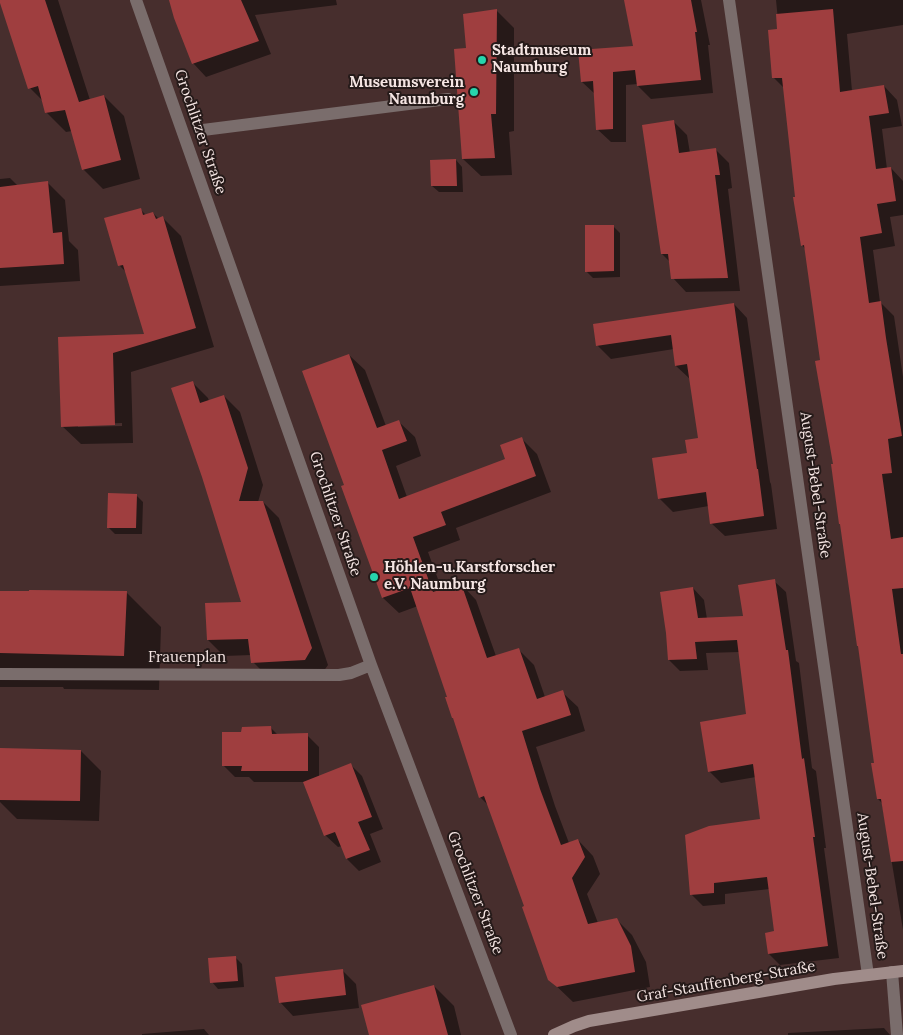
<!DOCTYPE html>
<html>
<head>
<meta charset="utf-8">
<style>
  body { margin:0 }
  canvas { display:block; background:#472e2d }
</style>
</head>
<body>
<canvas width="903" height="1035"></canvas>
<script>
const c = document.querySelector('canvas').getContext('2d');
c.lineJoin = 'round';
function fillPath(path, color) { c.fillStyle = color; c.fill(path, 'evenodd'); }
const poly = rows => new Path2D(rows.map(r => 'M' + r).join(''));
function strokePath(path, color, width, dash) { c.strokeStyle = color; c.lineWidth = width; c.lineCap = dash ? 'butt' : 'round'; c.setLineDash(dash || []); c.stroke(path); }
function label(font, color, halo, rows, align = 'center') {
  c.font = font + ' Lora,serif'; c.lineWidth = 4; c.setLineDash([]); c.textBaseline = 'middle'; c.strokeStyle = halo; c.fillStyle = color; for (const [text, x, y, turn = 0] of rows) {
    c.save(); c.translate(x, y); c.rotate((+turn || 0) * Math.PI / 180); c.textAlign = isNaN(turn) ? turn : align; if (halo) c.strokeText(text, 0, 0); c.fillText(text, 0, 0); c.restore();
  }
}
const shadow = poly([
  [0,0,58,0,90,100,104,96,124,116,140,179,103,189,83,169,72,131,66,132,46,112,44,102,30,88],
  [171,0,336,0,337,5,255,15,271,54,206,77,193,63],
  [625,0,701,0,710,45,708,45,713,93,651,99,638,86,638,84,626,85,626,142,611,142,597,129,595,94,582,82,634,47],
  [776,0,903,0,903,25,847,34,852,91,884,86,897,100,902,126,882,129,887,169,891,168,903,181,903,215,890,217,895,246,873,250,880,302,894,316,903,377,903,930,882,803,878,799,875,764,834,465,822,361,806,250,802,245,784,88,774,78,779,31],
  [497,11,514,28,514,131,509,132,512,175,481,176,463,159,468,49],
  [674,122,687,135,690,153,715,149,729,163,732,188,728,189,740,291,686,292,673,278,670,262,662,254],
  [456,160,462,167,463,192,439,192,432,186],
  [10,178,18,186,48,183,65,200,69,241,78,250,80,281,0,286,0,179],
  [140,209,146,215,153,213,159,219,163,218,181,236,214,347,131,372,133,443,81,444,62,426,60,338,146,335,127,273,120,266],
  [122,423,122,426,78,427,78,425],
  [613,226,620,233,620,277,593,278,586,271],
  [734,304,747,318,770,482,771,484,777,529,725,536,711,523,709,506,673,512,659,498,688,454,699,439,690,379,676,366,674,349,611,359,597,345],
  [349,355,365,370,386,426,399,422,415,437,421,456,396,466,407,497,507,459,522,439,537,454,551,492,456,528,460,540,428,552,442,590,461,584,476,600,496,656,518,649,534,665,545,697,562,692,578,707,585,731,536,747,555,806,569,843,578,840,593,856,600,874,587,894,598,923,616,919,632,935,646,962,650,987,573,1002,549,979,526,907,489,806,480,797,449,697,418,606,399,613,383,598,343,487,345,486],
  [192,382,208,398,209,401,224,396,240,412,263,485,258,502,263,502,279,518,328,665,321,675,269,678,253,662,252,655,224,656,208,640,243,603],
  [136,495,143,502,142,534,115,534,108,527],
  [774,581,786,592,796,661,799,663,812,768,816,771,826,848,824,848,839,958,780,965,769,954,775,932,770,889,725,894,725,904,703,906,691,894,762,820,756,777,721,783,709,771,747,715,740,652,706,653,708,670,680,671,669,660,693,588,704,600,707,619,744,618],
  [0,592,126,592,161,627,159,690,64,689,63,687,0,687],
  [271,728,278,735,307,735,319,747,319,777,350,764,362,776,383,829,370,834,381,862,359,871,347,859,342,846,338,847,325,835,305,782,254,782,249,777,235,777,223,765,243,733],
  [0,749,81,751,101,771,99,821,17,819,0,802],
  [235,957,242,964,244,987,218,989,212,982],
  [342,970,356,984,359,1008,293,1016,280,1002],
  [434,986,454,1006,461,1035,370,1035],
  [884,1028,890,1035,788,1035,788,1033],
  [204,1029,209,1035,142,1035,142,1034]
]);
const building = poly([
  [0,0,45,0,79,102,104,95,121,160,82,170,65,110,45,113,38,86,28,89,0,3],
  [169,0,241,0,259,41,192,64,174,18],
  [624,0,691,0,697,32,695,32,701,80,637,86,635,70,613,72,613,129,596,130,593,81,581,82,578,50,633,46],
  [497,9,496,114,491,114,495,158,462,159,454,49,466,48,463,14],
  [833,9,840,92,884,85,889,113,869,116,876,169,891,167,896,201,877,204,882,233,860,237,869,303,881,301,886,338,902,436,888,439,892,473,882,474,891,539,903,537,903,588,892,589,901,654,903,654,903,861,891,862,881,799,877,799,871,763,874,763,858,646,857,646,840,524,839,524,831,464,833,464,815,361,820,360,804,245,801,246,793,197,795,197,782,78,772,78,768,30,777,29,776,14],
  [674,120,679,153,716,148,720,175,715,175,728,278,671,279,668,254,661,254,642,125],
  [456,159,457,186,431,186,430,160],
  [48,181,53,233,62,232,64,264,0,268,0,187],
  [141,208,143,215,153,212,156,219,163,216,196,328,113,353,115,425,61,427,58,337,144,334,123,265,118,266,104,218],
  [585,225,614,225,614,271,585,272],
  [734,303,757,469,758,469,764,516,710,524,706,492,658,499,652,458,687,453,685,440,698,438,687,364,675,366,671,335,596,346,593,324],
  [349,354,377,428,399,420,407,441,382,450,399,499,505,459,500,445,522,437,536,476,441,512,446,525,413,537,433,592,461,583,487,658,519,648,537,699,563,690,571,715,522,731,540,789,561,845,578,839,585,857,572,878,588,924,617,918,631,946,635,972,557,987,548,980,522,907,524,906,484,796,479,798,453,718,452,718,445,697,447,697,410,588,382,598,341,486,344,485,302,371],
  [193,381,200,403,224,395,248,468,239,501,263,501,312,648,305,660,251,663,248,639,207,640,205,603,241,602,202,477,171,388],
  [108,493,137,494,136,528,107,528],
  [775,579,786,650,788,650,802,759,804,758,815,837,813,837,828,946,768,954,765,933,774,931,767,877,714,883,714,893,690,895,685,835,709,826,760,819,753,764,708,772,700,722,746,714,737,640,695,642,697,659,668,660,666,633,660,592,693,587,698,618,743,616,738,585],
  [29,590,127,591,124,656,0,653,0,591,29,591],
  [271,726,272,734,308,733,308,771,241,771,242,766,222,766,222,732,241,732,242,727],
  [0,748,81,750,80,801,0,800],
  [351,763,372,817,358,822,370,850,346,859,335,832,324,836,303,782],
  [236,956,238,981,210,983,208,958],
  [343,969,346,995,279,1003,275,977],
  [434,985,448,1035,369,1035,361,1005]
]);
const service = poly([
  [203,130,448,99],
  [892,972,897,1035]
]);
const minor = poly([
  [136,0,371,665,511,1035],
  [729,0,868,975],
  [0,674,339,675,351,673,371,665]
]);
const secondary = poly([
  [554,1035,574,1026,589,1021,834,979,903,971]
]);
const markers = [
  [482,60,5,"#27d5ad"],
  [474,92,5,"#27d5ad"],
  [374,577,5,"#27d5ad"]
];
const poiNames = [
  ["Stadtmuseum",492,51],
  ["Naumburg",492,68],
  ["Museumsverein",464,83,"right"],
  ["Naumburg",464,100,"right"],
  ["Höhlen-u.Karstforscher",384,568],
  ["e.V. Naumburg",384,585]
];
const streetNames = [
  ["Grochlitzer Straße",200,132,71],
  ["August-Bebel-Straße",815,485,82],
  ["Grochlitzer Straße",335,514,71],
  ["Frauenplan",187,658],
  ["August-Bebel-Straße",872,886,82],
  ["Grochlitzer Straße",475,893,69],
  ["Graf-Stauffenberg-Straße",726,982,-10]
];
fillPath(shadow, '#0007');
fillPath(building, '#9f3e3f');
strokePath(service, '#7a6d6c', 12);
strokePath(minor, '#7a6d6c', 12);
strokePath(secondary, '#a08c8a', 12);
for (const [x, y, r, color] of markers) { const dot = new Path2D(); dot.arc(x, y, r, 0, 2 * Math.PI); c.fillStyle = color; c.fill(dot); strokePath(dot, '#251a19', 2); }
label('bold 15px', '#f5e5e3', '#251a19', poiNames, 'left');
label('15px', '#f5e5e3', '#251a19', streetNames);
</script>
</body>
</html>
